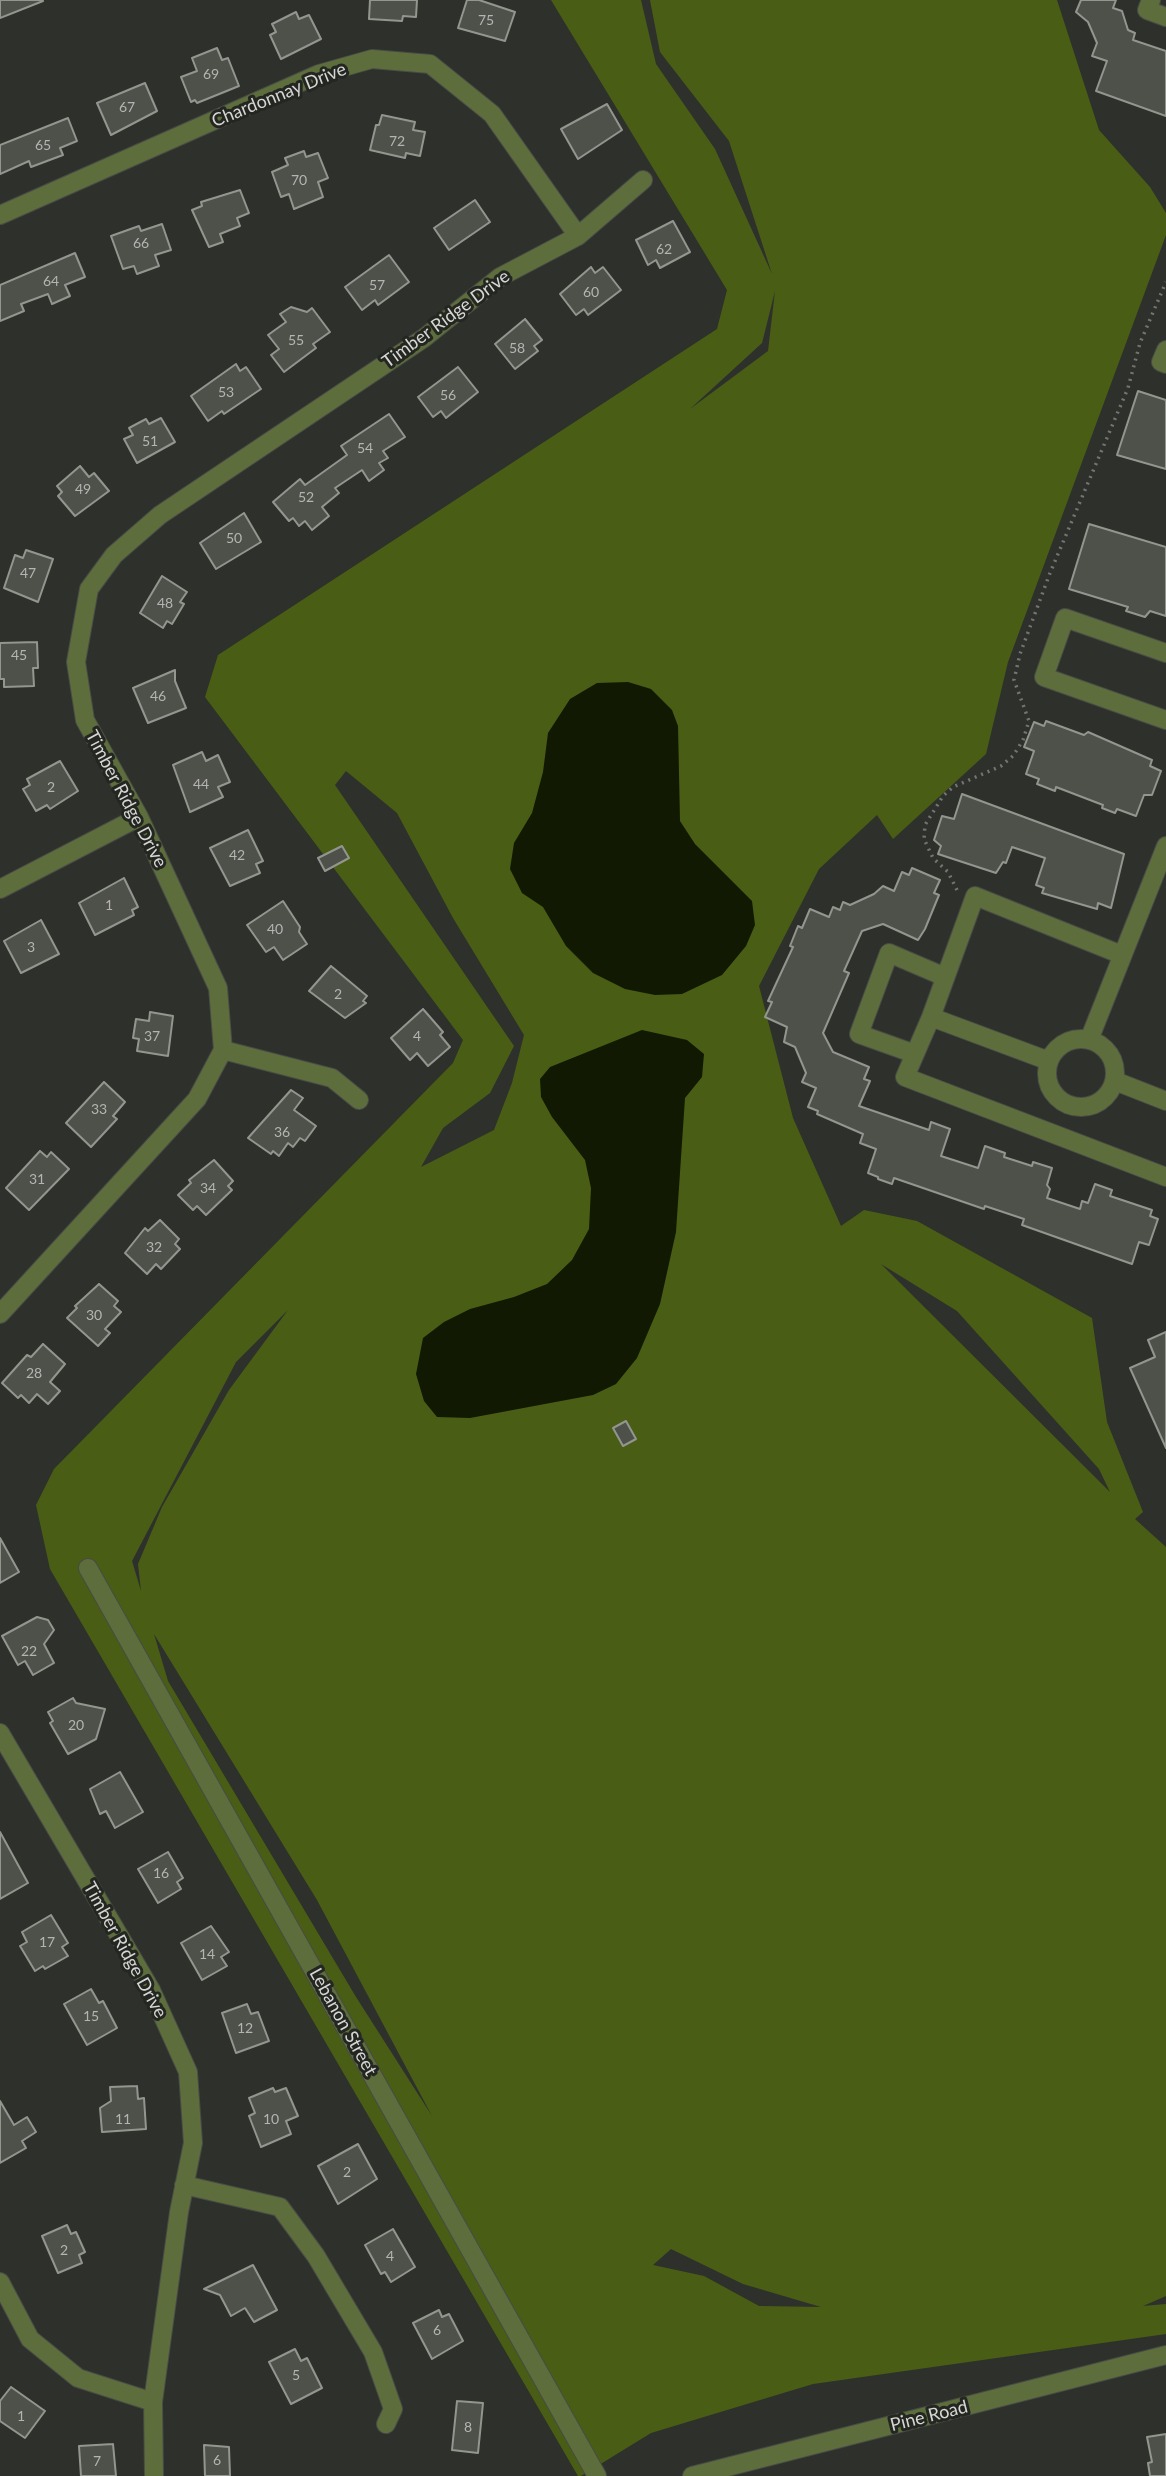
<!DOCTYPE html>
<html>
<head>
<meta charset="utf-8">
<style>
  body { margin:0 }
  canvas { display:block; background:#2e302b }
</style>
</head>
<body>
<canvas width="1166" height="2476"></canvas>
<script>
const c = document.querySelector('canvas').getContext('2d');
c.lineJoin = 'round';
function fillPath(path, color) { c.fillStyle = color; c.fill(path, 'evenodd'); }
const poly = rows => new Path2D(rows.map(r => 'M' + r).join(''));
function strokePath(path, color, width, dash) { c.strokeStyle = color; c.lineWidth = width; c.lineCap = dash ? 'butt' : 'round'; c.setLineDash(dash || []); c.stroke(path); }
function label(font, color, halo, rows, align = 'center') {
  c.font = font + ' Lato,sans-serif'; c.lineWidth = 6; c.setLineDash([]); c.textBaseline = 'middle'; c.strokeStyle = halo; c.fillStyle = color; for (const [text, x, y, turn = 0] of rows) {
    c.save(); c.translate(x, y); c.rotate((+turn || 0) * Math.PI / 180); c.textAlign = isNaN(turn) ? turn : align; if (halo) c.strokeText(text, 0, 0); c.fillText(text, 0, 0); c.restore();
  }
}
const green = poly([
  [551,0,641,0,656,64,715,149,772,274,729,141,660,52,650,0,1057,0,1099,130,1150,187,1166,213,1166,235,1008,662,986,754,893,839,877,815,819,869,759,986,793,1118,841,1226,864,1210,917,1221,1092,1318,1107,1422,1143,1512,1135,1519,1166,1547,1166,2296,1143,2306,1166,2304,1166,2334,813,2384,651,2433,581,2476,578,2476,50,1569,36,1505,54,1469,453,1063,463,1040,205,697,218,655,717,329,727,290],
  [775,291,768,351,690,409,762,343],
  [346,771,397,813,453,918,524,1035,512,1083,494,1130,421,1167,443,1128,490,1093,514,1046,335,785],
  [881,1264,957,1311,1099,1469,1110,1492],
  [288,1310,229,1390,162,1507,138,1564,141,1591,132,1561,236,1362],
  [154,1634,317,1900,432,2116,356,1997,168,1681],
  [671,2249,743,2284,821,2307,759,2306,704,2276,653,2265]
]);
const water = poly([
  [628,682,651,689,672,710,678,726,680,821,695,844,752,901,755,925,746,946,722,975,682,994,655,995,625,989,593,973,566,946,543,907,522,893,510,869,514,843,532,813,543,772,548,733,570,699,597,683],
  [642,1030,687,1040,704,1054,702,1077,685,1098,676,1232,660,1304,637,1358,616,1384,593,1395,470,1418,437,1417,424,1401,416,1374,423,1338,444,1322,470,1309,514,1297,547,1284,572,1260,589,1229,591,1188,585,1160,552,1117,541,1097,540,1079,550,1067]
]);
const building = poly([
  [0,0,42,0,43,1,0,18,0,0],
  [370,0,417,0,416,17,403,16,402,21,369,19,370,0],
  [467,0,479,0,515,12,505,41,458,28,467,0],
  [1081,0,1116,0,1113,8,1122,11,1128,30,1135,33,1133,40,1166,51,1166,116,1096,91,1107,61,1092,56,1097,43,1088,22,1076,12,1081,0],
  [296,12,299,19,309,15,321,39,281,59,270,35,276,32,272,24,296,12],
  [217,48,222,60,228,58,239,86,197,103,195,100,191,102,181,77,197,71,192,58,217,48],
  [145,83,157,111,111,135,97,103,145,83],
  [607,104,622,130,578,159,561,129,607,104],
  [382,115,415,122,413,130,425,132,420,156,406,153,405,158,370,150,376,125,379,125,382,115],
  [68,118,77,141,60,148,63,155,31,167,29,161,0,174,0,145,68,118],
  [304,151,306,157,318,153,328,178,318,182,323,197,294,209,289,194,281,197,272,172,288,165,285,158,304,151],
  [240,190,249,213,237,218,240,226,220,234,223,242,209,247,192,210,202,206,201,202,240,190],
  [475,200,490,222,449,250,434,228,475,200],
  [673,221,690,252,660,268,656,260,648,265,636,240,673,221],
  [162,224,171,250,155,255,159,266,137,274,134,266,123,269,111,236,139,226,141,231,162,224],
  [75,253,85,277,65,285,70,296,52,304,48,294,21,304,24,311,0,321,0,285,75,253],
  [389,255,409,282,378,305,375,300,362,310,345,287,389,255],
  [591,267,595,273,603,267,621,290,588,315,584,309,576,315,560,294,591,267],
  [291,307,307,312,312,308,330,332,313,344,316,348,284,372,271,355,279,349,268,335,286,322,280,314,291,307],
  [525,319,542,340,534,346,538,351,515,369,495,344,525,319],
  [236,364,240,371,246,367,261,389,224,414,222,411,208,421,191,396,236,364],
  [458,367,478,392,446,418,441,411,433,417,418,397,458,367],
  [1138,391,1166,400,1166,469,1117,455,1138,391],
  [389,414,405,437,383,451,388,458,379,463,384,470,369,481,362,470,335,488,339,493,322,507,329,516,312,530,305,521,299,526,293,518,289,521,273,502,300,479,305,485,347,455,341,446,389,414],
  [161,418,175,442,137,463,124,439,133,435,129,428,146,419,149,424,161,418],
  [80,466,89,477,94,473,109,491,75,516,58,496,62,492,57,486,80,466],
  [244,513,261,542,216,569,200,543,244,513],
  [1089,524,1166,547,1166,616,1150,611,1145,617,1126,611,1128,607,1069,589,1089,524],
  [26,550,53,559,38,602,4,588,15,555,23,558,26,550],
  [162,576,187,592,180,602,184,604,172,624,167,621,163,628,140,613,162,576],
  [37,642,38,668,33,668,34,686,4,687,4,679,0,679,0,643,37,642],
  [175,670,175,681,186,708,148,723,133,688,175,670],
  [1046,721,1084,735,1088,732,1152,760,1150,766,1161,771,1152,795,1144,795,1136,816,1117,809,1115,813,1102,808,1103,805,1056,787,1055,791,1037,784,1039,779,1026,774,1034,751,1024,747,1034,722,1044,726,1046,721],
  [202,752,206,761,218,755,230,782,218,787,223,797,190,812,173,765,202,752],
  [60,761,78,791,50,809,47,805,36,811,23,789,30,785,27,779,60,761],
  [962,794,1124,854,1111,908,1098,903,1097,909,1042,893,1044,888,1036,885,1045,858,1012,847,1006,863,1003,862,996,873,938,854,941,846,934,840,942,816,954,819,962,794],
  [248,830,263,861,256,864,260,873,230,886,210,848,248,830],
  [342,846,349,858,325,871,318,858,342,846],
  [912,868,940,880,934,893,939,895,925,929,918,940,883,924,862,931,844,971,849,973,823,1033,833,1052,869,1067,864,1079,870,1081,859,1106,929,1130,931,1122,950,1129,941,1156,978,1168,985,1146,1005,1153,1004,1157,1032,1166,1033,1162,1052,1168,1047,1185,1050,1189,1047,1198,1080,1209,1082,1201,1088,1203,1095,1184,1112,1190,1110,1196,1152,1210,1150,1216,1158,1219,1149,1245,1139,1242,1132,1264,1022,1225,1024,1219,985,1206,984,1209,894,1178,892,1184,878,1179,878,1177,868,1173,876,1149,860,1143,863,1134,817,1114,818,1111,808,1107,816,1088,802,1082,806,1073,795,1047,784,1042,787,1027,765,1017,772,1002,768,1001,793,947,790,946,798,926,802,928,810,909,829,917,833,907,840,910,843,902,850,905,874,894,883,886,894,891,902,872,909,875,912,868],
  [124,878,138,907,132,910,134,915,95,935,79,903,124,878],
  [283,901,300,927,299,932,307,944,283,960,274,947,266,952,247,925,283,901],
  [41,920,59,954,21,973,4,941,41,920],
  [331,966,367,996,363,1001,366,1003,345,1018,309,991,331,966],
  [423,1009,443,1032,440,1035,450,1047,428,1066,417,1053,410,1060,391,1038,423,1009],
  [150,1012,173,1016,168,1056,137,1051,139,1039,133,1038,136,1019,149,1021,150,1012],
  [104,1082,125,1102,113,1116,117,1119,91,1147,66,1123,104,1082],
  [291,1090,303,1098,294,1110,316,1126,305,1141,300,1138,293,1147,288,1143,279,1156,273,1151,271,1154,248,1138,291,1090],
  [40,1151,47,1157,51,1152,69,1169,29,1210,6,1188,40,1151],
  [214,1160,233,1181,228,1186,232,1190,206,1215,197,1206,193,1210,178,1195,191,1183,189,1180,214,1160],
  [160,1220,179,1239,175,1244,180,1249,161,1269,156,1264,147,1274,125,1253,145,1228,148,1231,160,1220],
  [99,1284,118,1301,114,1306,121,1312,105,1329,110,1333,98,1346,67,1318,77,1308,75,1306,99,1284],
  [1166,1332,1166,1448,1130,1368,1155,1357,1148,1340,1166,1332],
  [43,1344,65,1364,50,1382,60,1391,48,1404,37,1394,29,1403,21,1395,18,1398,2,1383,27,1355,31,1357,43,1344],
  [626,1421,636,1439,623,1446,613,1428,626,1421],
  [0,1538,19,1572,0,1583,0,1538],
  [37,1617,48,1620,54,1630,44,1644,54,1663,33,1675,25,1661,18,1665,2,1636,37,1617],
  [73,1698,76,1703,105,1709,96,1739,68,1754,50,1723,53,1721,48,1712,73,1698],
  [120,1772,143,1812,115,1828,106,1811,100,1814,90,1789,120,1772],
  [0,1832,28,1883,0,1899,0,1832],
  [168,1852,183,1878,177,1882,181,1889,158,1903,138,1869,168,1852],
  [51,1915,68,1943,62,1947,68,1956,45,1969,43,1966,35,1971,20,1946,27,1942,22,1932,51,1915],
  [211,1926,229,1952,221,1957,227,1966,202,1980,181,1943,211,1926],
  [91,1989,99,2003,103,2001,117,2028,87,2045,64,2004,91,1989],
  [247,2004,251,2014,258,2012,269,2041,236,2053,222,2013,247,2004],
  [137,2086,138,2099,144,2098,146,2129,102,2132,100,2108,111,2101,110,2087,137,2086],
  [273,2088,275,2092,286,2088,298,2116,286,2121,291,2134,261,2147,249,2116,255,2113,249,2098,273,2088],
  [0,2101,14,2125,27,2117,36,2132,22,2141,26,2148,0,2163,0,2101],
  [358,2144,377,2179,338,2204,318,2166,358,2144],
  [67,2225,71,2234,76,2232,85,2252,79,2255,82,2263,58,2273,42,2236,67,2225],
  [393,2229,415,2267,391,2282,385,2272,381,2274,365,2245,393,2229],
  [253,2265,277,2310,254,2322,245,2308,231,2316,220,2295,204,2289,253,2265],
  [439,2310,442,2317,449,2314,463,2341,432,2359,413,2323,439,2310],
  [295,2349,301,2361,307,2358,322,2388,291,2404,269,2362,295,2349],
  [11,2387,45,2411,25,2438,0,2421,0,2401,11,2387],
  [457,2401,483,2403,478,2453,452,2450,457,2401],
  [1166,2434,1166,2476,1150,2476,1148,2463,1152,2462,1147,2437,1166,2434],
  [113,2444,116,2476,81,2476,79,2446,113,2444],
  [204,2445,229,2447,230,2476,205,2476,204,2445]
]);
const path = poly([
  [957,890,948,872,933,858,924,839,925,825,943,796,953,787,1001,766,1013,756,1023,740,1029,721,1014,680,1020,654,1050,573,1128,388,1140,343,1166,282]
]);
const minor = poly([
  [1151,0,1147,10,1166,17],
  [0,215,319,74,372,59,430,64,492,114,578,236],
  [1166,350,1161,362,1166,364],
  [1166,653,1065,618,1044,677,1166,720],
  [0,889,139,817],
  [931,1017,905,1077,1166,1177],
  '1047 1073a34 34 0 1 1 68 0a34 34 0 1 1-68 0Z',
  [1089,1040,1166,846],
  [223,1050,332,1078,359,1100],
  [915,1054,859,1034,889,953,945,977],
  [1049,1061,931,1017,975,896,1122,955],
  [1115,1081,1166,1101],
  [0,1314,197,1099,223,1050,218,988,139,817,85,720,76,662,89,589,114,555,160,515,424,338,500,277,578,236,643,180],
  [88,1568,597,2476],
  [0,1733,151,1990,188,2072,193,2143,179,2212,153,2402,154,2476],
  [184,2185,280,2207,316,2256,373,2352,393,2409,386,2424],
  [0,2282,30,2339,78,2378,153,2402],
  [692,2476,1166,2355]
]);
const numberNames = [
  ["75",486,20],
  ["69",211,74],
  ["67",127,107],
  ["72",397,141],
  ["65",43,145],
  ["70",299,180],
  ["66",141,243],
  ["62",664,249],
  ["64",51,281],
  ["57",377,285],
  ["60",591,292],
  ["55",296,340],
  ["58",517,348],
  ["53",226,392],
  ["56",448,395],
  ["51",150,441],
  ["54",365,448],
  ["49",83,489],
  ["52",306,497],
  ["50",234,538],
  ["47",28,573],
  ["48",165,603],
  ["45",19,655],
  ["46",158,696],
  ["44",201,784],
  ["2",51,787],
  ["42",237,855],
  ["1",109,905],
  ["40",275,929],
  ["3",31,947],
  ["2",338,994],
  ["37",152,1036],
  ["4",417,1036],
  ["33",99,1109],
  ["36",282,1132],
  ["31",37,1179],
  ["34",208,1188],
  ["32",154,1247],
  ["30",94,1315],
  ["28",34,1373],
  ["22",29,1651],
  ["20",76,1725],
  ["16",161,1873],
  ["17",47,1942],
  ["14",207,1954],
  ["15",91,2016],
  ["12",245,2028],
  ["11",123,2119],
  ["10",271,2119],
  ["2",347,2172],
  ["2",64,2250],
  ["4",390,2256],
  ["6",437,2330],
  ["5",296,2375],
  ["1",21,2416],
  ["8",468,2427],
  ["6",217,2460],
  ["7",97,2461]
];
const streetNames = [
  ["Chardonnay Drive",279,95,-22],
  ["Timber Ridge Drive",446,319,-36],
  ["Timber Ridge Drive",126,799,62],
  ["Timber Ridge Drive",125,1950,61],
  ["Lebanon Street",343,2022,61],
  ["Pine Road",929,2416,-14]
];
fillPath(green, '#495e14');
fillPath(water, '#111902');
fillPath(building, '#4e504a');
strokePath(building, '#93958f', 2);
strokePath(minor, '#494b46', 20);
strokePath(path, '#747571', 3.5, [2, 5]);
strokePath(minor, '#5d6e3c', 18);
label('14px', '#b4b5b2', null, numberNames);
label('18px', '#d6d7d4', '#242621', streetNames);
</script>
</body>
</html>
